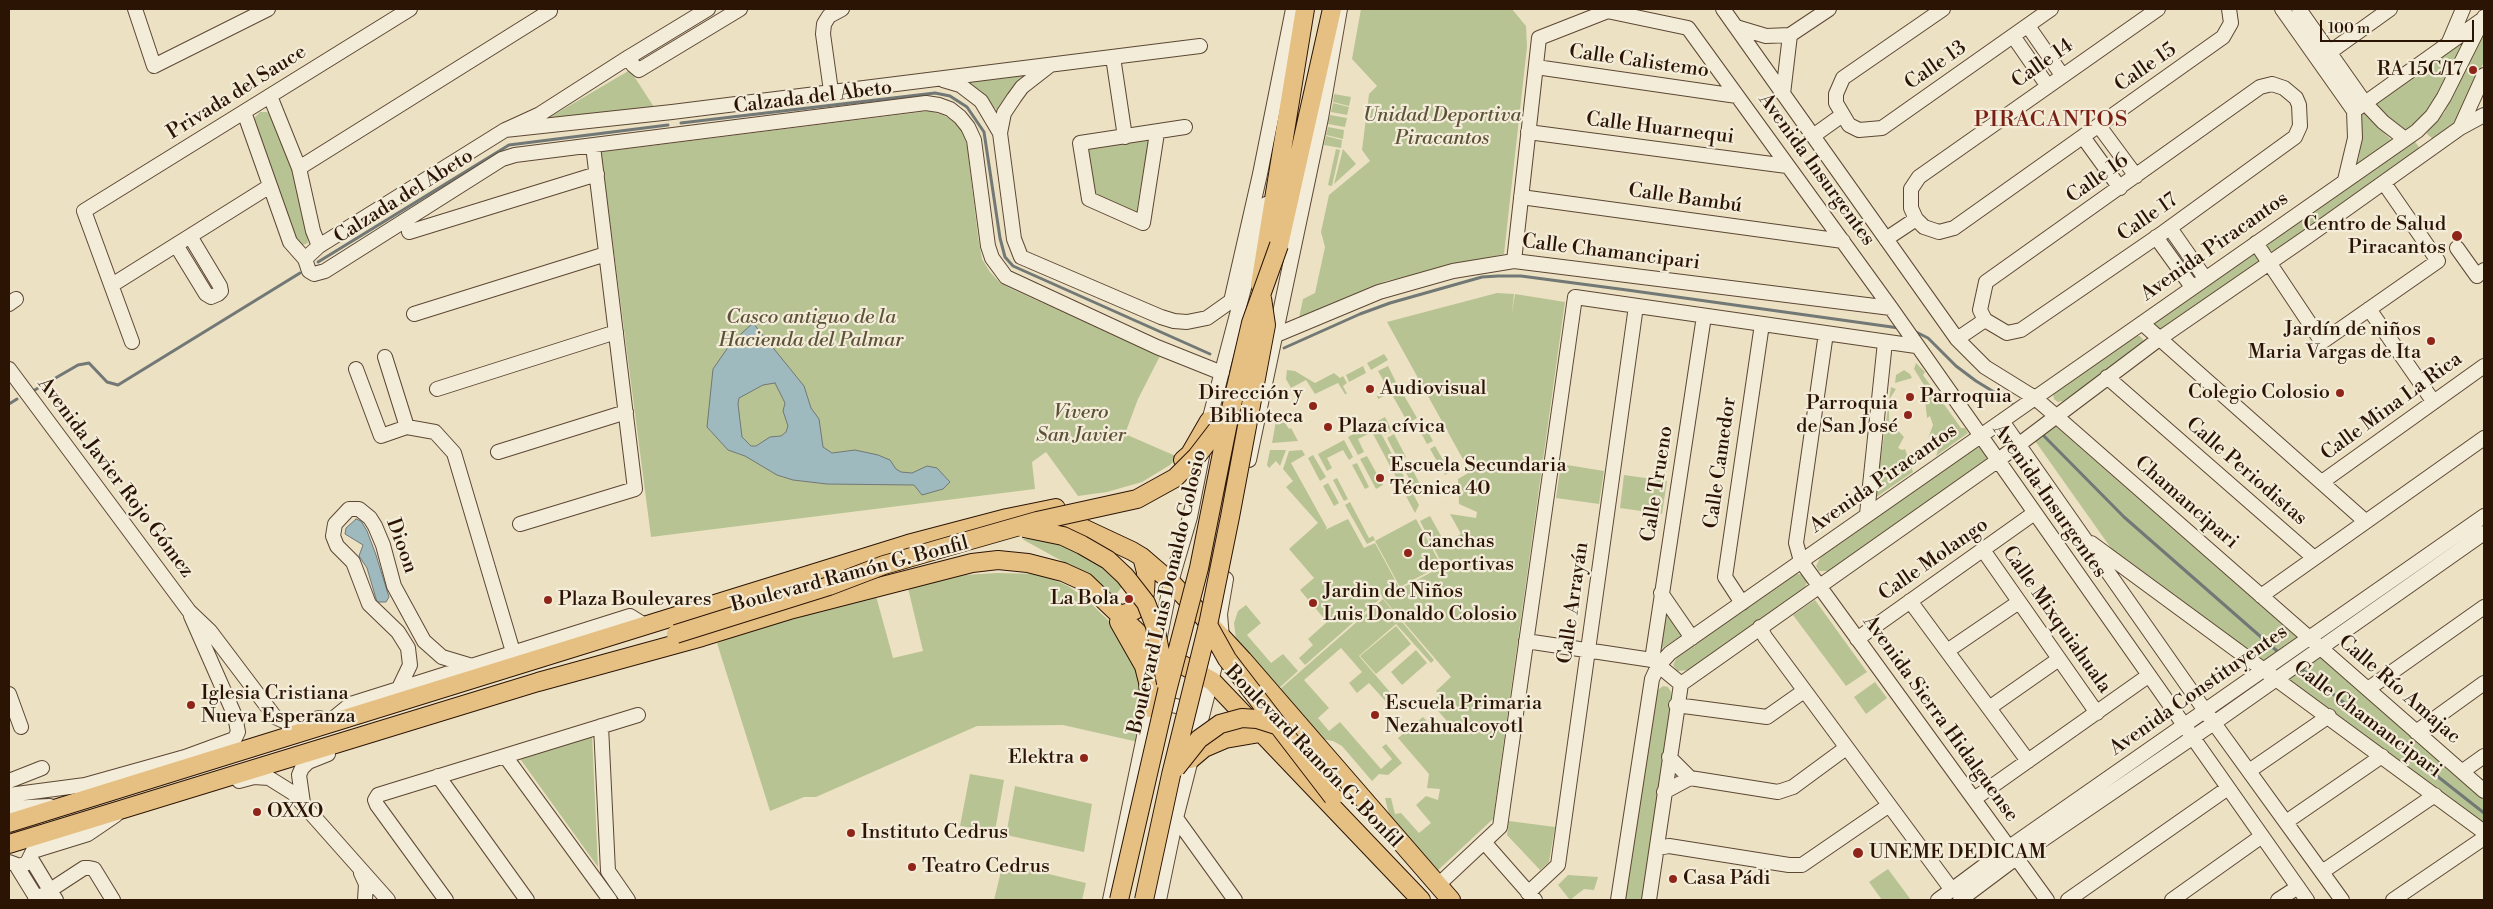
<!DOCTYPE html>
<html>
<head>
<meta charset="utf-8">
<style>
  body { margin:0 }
  #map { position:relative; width:2493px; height:909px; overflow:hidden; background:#ede1c3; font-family:"Libre Bodoni",serif }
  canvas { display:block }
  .frame { position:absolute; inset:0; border:10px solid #2c1405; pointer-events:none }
  .scale { position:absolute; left:2320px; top:20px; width:154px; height:22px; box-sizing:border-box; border:2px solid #2c1405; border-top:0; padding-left:6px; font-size:15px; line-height:18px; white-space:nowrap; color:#2c1405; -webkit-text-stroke:4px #f3ecd8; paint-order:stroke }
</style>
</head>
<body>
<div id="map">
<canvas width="2493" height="909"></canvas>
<div class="frame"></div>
<div class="scale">100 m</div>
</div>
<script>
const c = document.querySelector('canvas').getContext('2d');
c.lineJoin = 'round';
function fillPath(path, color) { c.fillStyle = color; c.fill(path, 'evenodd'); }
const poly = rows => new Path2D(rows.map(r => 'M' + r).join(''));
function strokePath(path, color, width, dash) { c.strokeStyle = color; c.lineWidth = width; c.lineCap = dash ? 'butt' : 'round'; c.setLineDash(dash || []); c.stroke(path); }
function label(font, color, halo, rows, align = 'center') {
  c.font = font + ' "Libre Bodoni",serif'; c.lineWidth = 4.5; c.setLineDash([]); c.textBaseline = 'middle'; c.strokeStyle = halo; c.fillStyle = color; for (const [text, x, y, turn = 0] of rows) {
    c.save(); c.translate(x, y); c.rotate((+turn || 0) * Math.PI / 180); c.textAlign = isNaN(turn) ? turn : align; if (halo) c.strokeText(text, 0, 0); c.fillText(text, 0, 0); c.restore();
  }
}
const green = poly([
  [1361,9,1512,9,1526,26,1527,47,1504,254,1386,281,1299,318,1303,299,1315,293,1325,247,1321,232,1329,195,1370,161,1362,150,1369,94,1377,86,1352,59],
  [2484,28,2484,62,2452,127,2433,139,2427,134,2428,129,2444,113],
  [2465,40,2443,88,2427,112,2409,130,2400,132,2371,101],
  [630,70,654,107,545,120],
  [1022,74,1022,77,1003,100,997,111,981,91,967,84,967,81],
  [1334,94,1351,97,1349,106,1333,102],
  [1333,103,1349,107,1347,115,1331,112],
  [2362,110,2392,141,2355,167,2359,158,2360,144,2357,112],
  [929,111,943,115,953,121,963,132,967,145,978,236,982,259,990,272,1000,283,1014,290,1160,356,1138,399,1125,434,1178,457,1170,465,1142,482,1107,492,1078,496,1046,452,1032,462,1035,489,651,537,601,152],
  [260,112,267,112,273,117,296,178,307,233,308,243,301,246,295,240,255,123,255,117],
  [1330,115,1347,118,1345,127,1328,124],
  [1328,127,1344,130,1343,139,1326,135],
  [1326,136,1342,140,1341,148,1324,145],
  [1149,139,1136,214,1093,195,1087,147],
  [2415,142,2419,147,2416,152,2277,250,2272,251,2268,249,2268,244,2271,240,2410,143],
  [1336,149,1340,150,1332,186,1328,185],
  [1343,149,1356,164,1334,184],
  [2253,253,2259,257,2257,266,2159,331,2154,324,2157,320],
  [1497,293,1514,294,1512,313,1515,294,1565,302,1493,819,1436,872,1390,819,1385,798,1391,798,1395,814,1401,813,1419,833,1431,823,1416,805,1426,796,1438,800,1440,789,1427,788,1429,774,1398,738,1423,717,1436,731,1447,721,1431,703,1440,695,1436,691,1451,677,1382,597,1305,665,1299,658,1313,645,1308,639,1327,622,1300,590,1314,578,1289,549,1318,523,1286,487,1293,481,1283,469,1289,451,1302,450,1305,455,1291,463,1327,528,1325,530,1348,519,1364,548,1375,543,1400,589,1443,566,1420,521,1430,516,1445,543,1461,534,1450,514,1476,518,1477,512,1459,504,1458,479,1470,472,1387,322],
  [2135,336,2140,336,2144,341,2142,346,2063,401,2058,402,2054,399,2053,394,2056,390],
  [1384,354,1388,360,1371,370,1367,363],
  [1916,363,1925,372,1923,375,1961,428,1965,428,1968,433,1936,456,1938,450,1929,436,1933,425,1930,416,1927,418,1925,400,1929,401,1929,393,1914,369],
  [1363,366,1366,373,1349,382,1346,375],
  [1388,366,1396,382,1387,387,1378,371],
  [1287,370,1295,371,1315,383,1334,373,1340,378,1343,376,1347,383,1343,386,1347,394,1345,394,1338,383,1315,394,1306,380,1291,388,1286,379],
  [1904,370,1910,374,1912,378,1895,383,1896,375],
  [1398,385,1417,418,1408,423,1391,393,1378,399,1377,396],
  [1891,387,1896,389,1889,400,1889,421,1904,437,1898,448,1902,450,1905,449,1913,472,1875,498],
  [1385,417,1392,431,1385,435,1378,421],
  [1421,419,1433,441,1427,444,1415,422],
  [1276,421,1285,423,1289,429,1291,428,1298,441,1272,443],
  [1375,422,1419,505,1415,513,1372,432,1358,439,1364,452,1358,455,1348,437],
  [2053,424,2298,638,2264,662,2113,551,2033,438],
  [1394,434,1406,457,1399,461,1387,438],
  [1344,440,1353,457,1349,460,1343,450,1327,458,1332,468,1327,471,1318,454],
  [1435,446,1450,472,1445,475,1430,449],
  [1979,446,1988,460,1829,571,1819,571,1816,566,1821,556],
  [1270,450,1286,450,1280,466,1276,461,1269,468,1267,465],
  [1313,455,1326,477,1320,481,1308,458],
  [1367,456,1383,485,1376,489,1360,459],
  [1357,463,1369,487,1365,489,1352,465],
  [1561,464,1604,471,1599,504,1556,498],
  [1410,465,1424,492,1418,495,1404,469],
  [1624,475,1667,481,1662,514,1620,508],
  [1337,478,1348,499,1344,501,1333,480],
  [1328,483,1339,503,1334,506,1323,486],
  [1350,502,1369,538,1373,536,1375,540,1367,544,1345,505],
  [1416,519,1441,565,1400,587,1375,541],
  [1022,539,1046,539,1072,544,1126,582,1113,598,1071,566],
  [997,573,1041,574,1068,586,1084,597,1109,621,1127,647,1139,672,1145,722,1138,742,1063,725,977,726,816,797,804,797,770,811,717,643,754,629,769,618,876,596,893,658,923,651,908,588,964,575],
  [1795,573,1802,575,1807,582,1805,587,1690,670,1677,671,1673,665,1678,655],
  [1383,599,1434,660,1431,663,1396,624,1359,656,1396,699,1389,705,1369,683,1357,693,1349,683,1362,672,1341,648,1304,680,1329,708,1318,718,1329,731,1340,722,1381,769,1392,759,1382,747,1386,744,1402,763,1388,775,1379,774,1372,781,1342,746,1333,741,1322,739,1279,690],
  [1815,600,1867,672,1846,686,1793,615],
  [1246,605,1261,623,1247,635,1271,663,1283,654,1298,671,1278,689,1242,649,1236,639,1234,623,1238,611],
  [1665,608,1683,635,1659,650],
  [1396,626,1411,644,1376,674,1360,656],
  [1416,650,1427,663,1402,685,1391,672],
  [2318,653,2484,800,2484,825,2286,677],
  [1875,682,1887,698,1866,714,1854,697],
  [1663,686,1668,687,1671,692,1671,699,1643,900,1624,900,1655,692],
  [592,734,598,867,518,756],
  [970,774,1004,780,995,831,960,826],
  [1015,786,1092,804,1084,852,1006,835],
  [1509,821,1555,827,1549,862,1540,870,1507,835],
  [1003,863,1086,883,1082,900,994,900],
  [1888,869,1911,900,1882,900,1869,882],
  [1568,875,1598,877,1594,890,1584,889,1570,900,1558,885]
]);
const water = poly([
  [753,323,804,386,811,408,819,419,823,447,832,453,855,450,878,455,890,460,896,469,901,472,912,473,927,466,937,468,950,482,943,489,922,495,914,485,827,484,793,480,777,475,745,456,728,450,707,427,713,369,731,343,753,323],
  [775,383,785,403,783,411,788,426,786,432,781,436,770,437,756,446,751,446,742,437,738,404,739,398,763,385,775,383],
  [356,519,361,521,367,531,376,555,389,597,386,602,377,602,367,568,359,556,363,545,345,534,346,528,356,519]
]);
const stream = poly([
  [681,123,935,93,950,96,967,107,984,132,1000,238,1005,257,1013,266,1210,354],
  [318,262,509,145,668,125],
  [1912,330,1928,338,1956,366,1976,381,2012,403],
  [1284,348,1360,314,1390,303,1482,277,1498,276,1521,276,1627,290,1899,328],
  [33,391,78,365,89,363,107,382,118,385,300,273],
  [9,404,17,399],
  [2043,435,2124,517,2277,651],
  [2300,668,2484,813]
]);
const minor = poly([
  [135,9,154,66,268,9],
  [708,9,629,57,633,65,639,70,740,9],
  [1723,9,1957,339,1985,367,2035,398,2056,416,2484,791],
  [1943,9,1843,78,1836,94,1836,103,1849,125,1859,130,1882,128,2051,9],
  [2158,9,1919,177,1911,189,1911,208,1916,219,1924,227,1939,232,1954,228,2223,37,2231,23,2229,9],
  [2282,9,2354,111,2355,138,2345,180],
  [2299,9,2365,103,2383,122,2405,139],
  [1607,11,1688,28,1891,308,2307,900],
  [2028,26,2062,75],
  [1736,27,1766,36,1790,35,1829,9],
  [2013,36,2047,85],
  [2449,42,2463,9],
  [2330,52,2390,9],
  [1113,57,1125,137],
  [1536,67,1737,96],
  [943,80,960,85,981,101,1000,133,1014,239,1021,257,1161,317,1174,321,1187,322,1207,318,1231,301,1241,288],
  [2272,84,2284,88,2296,98,2299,105,2300,126,2295,137,2164,232,2021,330,2007,333,1985,320,1980,310,1986,282,2260,87,2272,84],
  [831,91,823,34,824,24,829,16,842,9],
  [1783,94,1790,35],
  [270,96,299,168,313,231,319,246],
  [2358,108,2483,19],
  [244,112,290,242,305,259,309,271,314,274,325,271,502,159,515,155,926,103,939,105,950,109,960,117,968,127,974,140,988,246,992,258,1006,277,1157,347,1222,373],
  [2099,126,2136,176],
  [2460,128,2484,115],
  [505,130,672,112,1200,46],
  [1528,132,1787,166],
  [1000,133,1004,113,1014,98,1022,87,1049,66],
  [1157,133,1143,223,1089,199,1080,143,1185,127],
  [1813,136,1841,116],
  [2083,137,2120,188],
  [299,168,550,11,548,9],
  [1521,197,1843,241],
  [2170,228,2205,278],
  [409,232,597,174],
  [2156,237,2192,287],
  [1886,239,1916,219],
  [2256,243,2322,342,2438,261,2384,183],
  [176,245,206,294,211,297,218,294,221,291,220,286,190,236],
  [2457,248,2477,276,2484,270],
  [305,259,319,246,505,130,540,114,629,57],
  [1514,261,1539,38,1613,9],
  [112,285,270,186],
  [1232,297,1260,174,1293,9],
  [9,304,16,299],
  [2369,309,2433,401],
  [414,314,606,254],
  [2142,323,2365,521],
  [1826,333,1796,543,1801,561,2047,900],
  [1276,335,1379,292,1453,271,1514,261,1891,308],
  [1957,339,1985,320],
  [132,342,84,211,410,9],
  [385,357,407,427],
  [9,369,189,611,210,631,275,717,284,721,299,723,319,718,329,722,351,704,630,616,646,626],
  [356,369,381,436,407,427,435,432,454,453,516,662],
  [2107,377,2313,557],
  [437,389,616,332],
  [2002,421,2206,712,2342,900],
  [498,452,626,412],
  [1249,460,1321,118,1340,9],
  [2322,482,2484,366],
  [1867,514,1885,342],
  [520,524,635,489,593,146],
  [2091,543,2484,832],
  [1983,550,2097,713],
  [1661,593,1692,638],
  [2261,596,2484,438],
  [1910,601,2028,761],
  [1742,603,1725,577,1762,324],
  [191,616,235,716,238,732,231,746],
  [1760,627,1765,637,1952,890],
  [1857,639,2033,514],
  [1526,641,1652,660,1681,684],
  [1947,651,2019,602],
  [1652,660,1704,316],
  [399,688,410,665,408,648,398,632,369,604,353,562,337,546,333,536,335,524,349,509,359,509,370,518,375,526,383,545,394,586,424,641,442,657,472,666],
  [2368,689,2484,607],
  [9,694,21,727],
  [1676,705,1767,717,1804,691],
  [1154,707,1171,705,1181,707,1194,716],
  [1989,708,2059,659],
  [601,726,608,871,628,900],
  [2416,732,2484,683],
  [505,756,610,900],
  [1669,757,1690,778,1778,792,1793,787,1846,748],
  [2249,771,2329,716],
  [2463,771,2484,756],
  [438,776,527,900],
  [9,781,42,768],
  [239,781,254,777,269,778,293,793,388,900],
  [1664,792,1690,778],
  [9,795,85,785,185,757,234,739],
  [1974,799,2148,676],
  [303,803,299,775,302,768,308,762,328,754],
  [9,808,50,806],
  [1176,818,1235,900],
  [2286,822,2382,756],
  [1484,842,1535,900],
  [1658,848,1669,846,1789,865,1802,865,1888,806],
  [30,857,56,900],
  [9,862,20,866,27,863,33,851,88,834,116,815],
  [16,865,37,899],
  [2322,872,2435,795],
  [361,873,366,884,365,900],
  [1438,885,1500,827,1575,297,1916,346],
  [1528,893,1558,865,1636,306],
  [35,900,84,868,89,868,94,869,113,900],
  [446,900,377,805,375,800,378,795,638,715],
  [1110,900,1150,708,1157,651,1171,582,1190,517,1209,421,1266,204],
  [1159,900,1176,818,1222,638,1220,614,1226,579],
  [1618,900,1652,679,1658,666,1670,653,2417,131,2432,116,2444,97,2484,17],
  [1649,900,1681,684,1997,461,2159,339,2307,237,2460,128,2484,75],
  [1938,900,2008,848,2484,516],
  [1960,900,2016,858,2214,723,2484,533],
  [2068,900,2228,788],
  [2172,900,2262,836],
  [2278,900,2298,887],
  [2393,900,2484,838]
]);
const major = poly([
  [1279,245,1332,9],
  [1260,285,1305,9],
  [1183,460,1190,454,1209,421],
  [1048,516,1070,522,1132,551,1142,557,1171,582,1243,660,1451,900],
  [1121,615,1135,610,1141,604,1145,593,1146,572,1142,557],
  [1119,622,1144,666,1148,682,1150,708],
  [1191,759,1204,748,1225,739,1260,733],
  [9,823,908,544,1007,518,1056,508],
  [9,844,538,682,702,637,793,609,972,563,998,560,1028,563,1063,572,1085,582,1157,651,1212,681,1421,900]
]);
const majorBridge = poly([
  [1024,528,1063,536,1082,545,1108,560,1125,576,1146,603,1155,626,1166,683],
  [1208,625,1227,659,1333,797],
  [676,634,829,586,884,565,960,543,1037,521,1137,499,1175,478,1197,456,1227,417],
  [1176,768,1199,739,1220,724,1242,718,1257,719,1279,726],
  [1119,900,1167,691,1199,568,1230,413,1251,323,1279,245],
  [1144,900,1171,775,1208,625,1230,517,1266,325,1262,298]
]);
const markers = [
  [2473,70,5,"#8f2418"],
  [2457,236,6,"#8f2418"],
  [2431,341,5,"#8f2418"],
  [1370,389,5,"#8f2418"],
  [2340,393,5,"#8f2418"],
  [1910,397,5,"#8f2418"],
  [1313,406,5,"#8f2418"],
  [1908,415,5,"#8f2418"],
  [1328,427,5,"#8f2418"],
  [1380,478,5,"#8f2418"],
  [1408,553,5,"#8f2418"],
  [1129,599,5,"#8f2418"],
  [548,600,5,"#8f2418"],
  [1313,603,5,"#8f2418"],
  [191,705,5,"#8f2418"],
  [1375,715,5,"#8f2418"],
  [1084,758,5,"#8f2418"],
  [257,812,5,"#8f2418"],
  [851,833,5,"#8f2418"],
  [1858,853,6,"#8f2418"],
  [912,867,5,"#8f2418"],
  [1673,879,5,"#8f2418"]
];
const streetNames = [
  ["Calle Calistemo",1639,62,8],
  ["Calle 14",2043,64,-35],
  ["Calle 13",1936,66,-35],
  ["Calle 15",2146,68,-35],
  ["Privada del Sauce",237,93,-32],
  ["Calzada del Abeto",813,98,-7],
  ["Calle Huarnequi",1660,129,7],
  ["Avenida Insurgentes",1816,170,54],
  ["Calle 16",2098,179,-35],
  ["Calzada del Abeto",404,197,-32],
  ["Calle Bambú",1685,199,8],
  ["Calle 17",2148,218,-35],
  ["Avenida Piracantos",2215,247,-35],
  ["Calle Chamancipari",1611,253,7],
  ["Calle Mina La Rica",2392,407,-36],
  ["Calle Camedor",1721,463,-82],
  ["Calle Periodistas",2246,472,41],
  ["Avenida Javier Rojo Gómez",115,478,53],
  ["Avenida Piracantos",1884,479,-35],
  ["Calle Trueno",1658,484,-81],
  ["Avenida Insurgentes",2049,501,55],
  ["Chamancipari",2186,503,41],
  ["Dioon",401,546,70],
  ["Calle Molango",1934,560,-35],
  ["Boulevard Ramón G. Bonfil",850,575,-15],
  ["Boulevard Luis Donaldo Colosio",1168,592,-77],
  ["Calle Arrayán",1574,603,-82],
  ["Calle Mixquiahuala",2056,620,55],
  ["Calle Río Amajac",2399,690,41],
  ["Avenida Constituyentes",2199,691,-35],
  ["Avenida Sierra Hidalguense",1940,719,54],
  ["Calle Chamancipari",2367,720,37],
  ["Boulevard Ramón G. Bonfil",1313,757,46]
];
const poiNames = [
  ["RA 15C/17",2463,70,"right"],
  ["Centro de Salud",2446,225,"right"],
  ["Piracantos",2446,248,"right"],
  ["Jardín de niños",2421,330,"right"],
  ["Maria Vargas de Ita",2421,353,"right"],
  ["Audiovisual",1380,389],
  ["Colegio Colosio",2330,393,"right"],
  ["Dirección y",1303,394,"right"],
  ["Biblioteca",1303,417,"right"],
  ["Parroquia",1920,397],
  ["Parroquia",1898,404,"right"],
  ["de San José",1898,427,"right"],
  ["Plaza cívica",1338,427],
  ["Escuela Secundaria",1390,466],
  ["Técnica 40",1390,489],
  ["Canchas",1418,542],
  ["deportivas",1418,565],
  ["Jardin de Niños",1323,592],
  ["Luis Donaldo Colosio",1323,615],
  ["La Bola",1119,599,"right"],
  ["Plaza Boulevares",558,600],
  ["Iglesia Cristiana",201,694],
  ["Nueva Esperanza",201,717],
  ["Escuela Primaria",1385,704],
  ["Nezahualcoyotl",1385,727],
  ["Elektra",1074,758,"right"],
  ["OXXO",267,812],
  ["Instituto Cedrus",861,833],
  ["UNEME DEDICAM",1869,853],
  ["Teatro Cedrus",922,867],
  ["Casa Pádi",1683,879]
];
const parkNames = [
  ["Unidad Deportiva",1442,116],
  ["Piracantos",1442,139],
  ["Casco antiguo de la",811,318],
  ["Hacienda del Palmar",811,341],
  ["Vivero",1081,413],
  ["San Javier",1081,436]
];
const quarterNames = [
  ["PIRACANTOS",2051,121]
];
fillPath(green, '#b8c394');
fillPath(water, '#9fbabf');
strokePath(water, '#717875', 1);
strokePath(stream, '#717875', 3);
strokePath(minor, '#5c4734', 16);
strokePath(major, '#2c1405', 20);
strokePath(minor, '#f3ecd8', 14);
strokePath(major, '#e6c082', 18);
strokePath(majorBridge, '#2c1405', 20, []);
strokePath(majorBridge, '#e6c082', 18);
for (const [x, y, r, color] of markers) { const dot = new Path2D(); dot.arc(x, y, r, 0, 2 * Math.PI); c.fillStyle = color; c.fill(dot); strokePath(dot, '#f3ecd8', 2); }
label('20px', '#2c1405', '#f3ecd8', streetNames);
label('20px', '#2c1405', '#f3ecd8', poiNames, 'left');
label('italic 20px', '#5d5137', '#f3ecd8', parkNames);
c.letterSpacing = '1px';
label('22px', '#7a1f14', '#f3ecd8', quarterNames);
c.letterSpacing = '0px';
</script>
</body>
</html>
